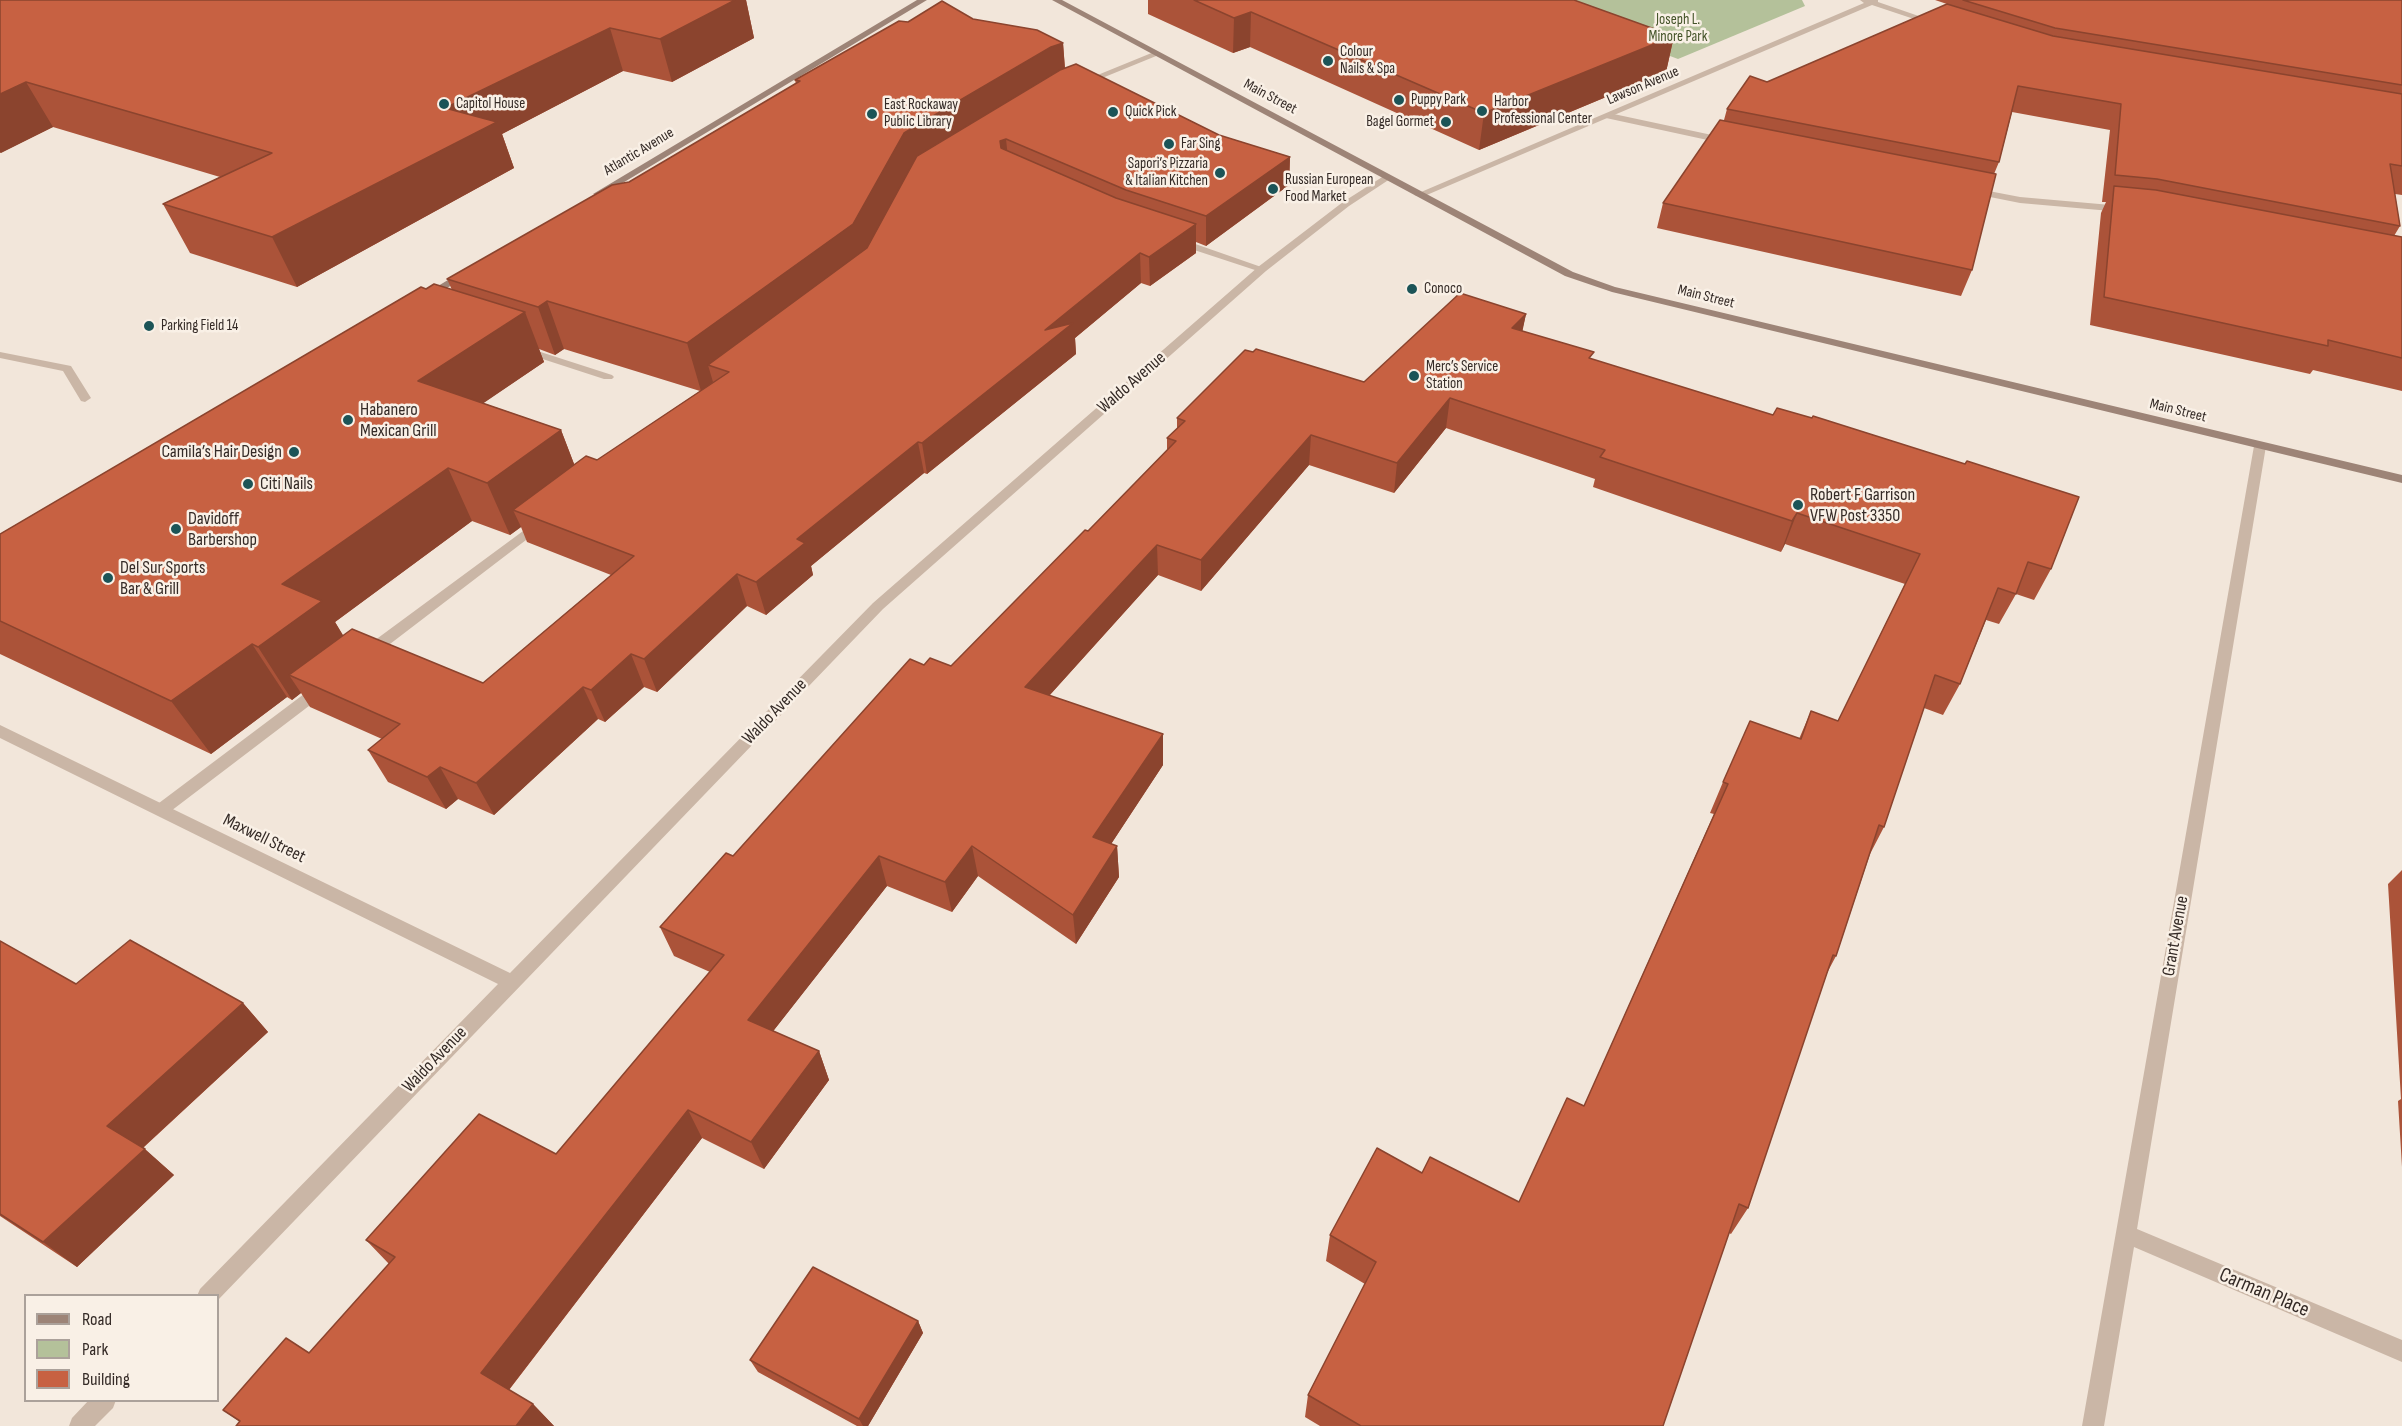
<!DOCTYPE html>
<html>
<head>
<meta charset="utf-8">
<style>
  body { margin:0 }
  #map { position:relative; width:2402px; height:1426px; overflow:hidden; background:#f2e6da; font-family:"Sofia Sans Condensed",sans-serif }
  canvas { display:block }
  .legend { position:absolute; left:24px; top:1294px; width:195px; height:108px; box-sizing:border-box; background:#f9f0e6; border:2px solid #aba19a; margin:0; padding:8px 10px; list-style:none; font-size:18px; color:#352b27 }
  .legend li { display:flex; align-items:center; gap:12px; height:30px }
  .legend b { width:30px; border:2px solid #aba19a }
</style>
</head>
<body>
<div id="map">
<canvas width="2402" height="1426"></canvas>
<ul class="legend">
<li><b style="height:8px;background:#9d8477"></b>Road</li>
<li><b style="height:16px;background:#b4c19a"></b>Park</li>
<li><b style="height:16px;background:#c76142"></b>Building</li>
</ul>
</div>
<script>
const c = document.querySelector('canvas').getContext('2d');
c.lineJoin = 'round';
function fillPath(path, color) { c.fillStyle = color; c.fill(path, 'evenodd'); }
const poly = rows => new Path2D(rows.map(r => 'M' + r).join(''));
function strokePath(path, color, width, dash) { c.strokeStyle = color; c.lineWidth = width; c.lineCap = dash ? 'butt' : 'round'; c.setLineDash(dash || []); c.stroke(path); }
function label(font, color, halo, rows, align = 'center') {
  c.font = font + ' "Sofia Sans Condensed",sans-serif'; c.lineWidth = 5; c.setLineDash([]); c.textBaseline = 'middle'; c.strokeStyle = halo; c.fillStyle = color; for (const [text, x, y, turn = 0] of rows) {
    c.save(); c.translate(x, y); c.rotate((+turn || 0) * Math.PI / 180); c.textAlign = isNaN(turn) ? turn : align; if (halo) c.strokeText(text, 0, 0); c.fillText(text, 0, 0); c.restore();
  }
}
const green = poly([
  [1521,0,1802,0,1805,6,1678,59]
]);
const lane = poly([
  [1154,52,1161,54,1085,85,1078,83,1154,52],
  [1609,113,1726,138,1731,141,1726,144,1606,118,1606,114,1609,113],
  [1973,188,2020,197,2122,206,2127,209,2122,212,2020,203,1970,193,1968,191,1973,188],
  [1173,239,1181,239,1267,269,1258,271,1173,243,1173,239],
  [522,346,612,375,614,377,612,379,604,379,518,351,518,347,522,346],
  [0,352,71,366,91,398,85,402,81,401,63,371,0,358,0,352],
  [538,520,543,521,545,524,543,527,373,657,363,657,361,653,363,649,538,520],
  [321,684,328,689,326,693,167,814,155,814,153,810,155,806,316,685,321,684]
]);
const street = poly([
  [1860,0,1878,0,1878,2,1939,23,1932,25,1872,5,1422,197,1414,195,1864,3,1860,0],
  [1387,174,1390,175,1390,179,1349,206,1266,271,883,609,218,1300,218,1296,197,1296,200,1289,498,984,0,738,0,725,510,973,873,603,1258,267,1343,202,1387,174],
  [2260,442,2266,446,2137,1229,2402,1340,2402,1362,2134,1247,2104,1426,2082,1426,2254,446,2260,442],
  [89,1400,116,1400,113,1408,95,1426,69,1426,72,1418,89,1400]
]);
const secondary = poly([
  [917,0,927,0,601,196,593,194,917,0],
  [1052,0,1062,0,1573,272,1615,287,2402,475,2402,483,1612,292,1565,276,1052,0],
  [466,269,471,272,470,274,429,299,425,300,420,297,466,269]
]);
const wall = poly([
  [0,0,746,0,754,38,672,82,623,71,502,134,514,168,297,287,190,253,163,204,220,177,53,127,0,153],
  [1148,0,1574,0,1674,36,1666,72,1479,150,1250,47,1233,53,1148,14],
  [1935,0,2402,0,2402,195,2395,194,2400,226,2394,236,2402,239,2402,391,2313,370,2310,374,2090,325,2101,213,2106,202,2102,202,2110,130,2012,112,1999,162,1994,174,1972,270,1961,296,1657,228,1663,203,1724,120,1727,109,1767,82,1956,7],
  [973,19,1063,43,1065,68,1219,135,1290,157,1289,185,1206,246,1196,242,1196,253,1150,286,1141,283,1075,338,1076,354,927,474,924,473,811,566,813,575,766,615,747,606,657,692,644,687,605,722,598,719,494,815,458,799,446,809,388,782,368,750,382,739,310,707,301,693,292,700,287,697,211,754,0,654,0,534,426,289,452,290,447,279,629,182,796,84,795,80,908,22],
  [539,349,555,355,564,349,700,391,597,460,574,464,561,430,483,403,544,362],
  [472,521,510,535,521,527,527,542,611,575,483,683,343,636,335,622],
  [1526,314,1522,331,1592,359,2051,569,2034,600,2016,594,1999,624,1986,620,1960,684,1943,715,1924,708,1884,827,1870,854,1836,956,1827,973,1748,1208,1731,1234,1729,1233,1663,1426,1320,1426,1305,1417,1308,1395,1365,1284,1326,1261,1330,1235,1422,1173,1519,1202,1584,1106,1714,814,1710,813,1723,782,1799,739,1811,711,1838,721,1905,584,1785,544,1781,552,1593,487,1595,479,1446,428,1394,493,1309,465,1201,591,1158,575,1049,696,1163,765,1111,844,1117,846,1119,877,1076,944,978,876,952,912,887,886,773,1031,819,1051,829,1080,764,1169,702,1138,509,1390,533,1404,554,1426,236,1426,240,1422,223,1410,309,1353,389,1264,366,1240,556,1154,710,972,674,956,660,927,733,856,924,665,951,666,1088,531,1167,450,1167,438,1177,429,1177,418,1364,382],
  [2402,870,2402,1167,2398,1101,2401,1099,2388,884],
  [0,941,76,984,243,1003,268,1032,143,1148,174,1175,77,1267,0,1216],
  [918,1321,923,1333,868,1426,857,1426,758,1372,750,1360]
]);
const shadedWall = poly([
  [735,0,746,0,754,38,672,82,660,39],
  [1251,12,1250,47,1233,53,1234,18],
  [610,28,623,71,502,134,514,168,297,287,272,237,445,108],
  [1674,36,1666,72,1479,150,1484,113],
  [1063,43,1066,84,1054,89,861,271,708,365,713,382,701,391,687,343,904,133,1051,47],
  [26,82,53,127,1,153,0,152,0,94],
  [1006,139,1009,167,1003,169,1000,141],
  [1290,157,1289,185,1206,246,1206,216],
  [1196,224,1196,253,1150,286,1149,257],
  [1140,253,1141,283,1075,338,1076,354,927,474,922,443,1045,330],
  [547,301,564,349,555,355,538,307],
  [525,312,544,362,441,432,418,381],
  [1526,314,1520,343,1512,328],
  [1450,398,1446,428,1394,493,1397,463],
  [561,430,581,482,513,510,521,527,510,535,487,483],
  [1311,435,1309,465,1201,591,1201,560],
  [918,442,924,473,811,566,813,575,766,615,756,582,797,539],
  [448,468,472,521,335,622,354,653,289,675,301,693,292,700,258,647,282,584],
  [1797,513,1785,544,1781,552,1792,521],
  [1157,545,1158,575,1029,718,1025,687],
  [737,574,747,606,657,692,644,659],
  [252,644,287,697,211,754,171,701],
  [631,654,644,687,605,722,591,690],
  [583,687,598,719,494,815,476,783],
  [1163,734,1163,765,1096,867,1093,837],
  [440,767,458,799,446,809,427,777],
  [972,846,978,876,952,912,945,882],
  [1117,846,1119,877,1076,944,1073,915],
  [879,856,887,886,760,1048,748,1020],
  [243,1003,268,1032,137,1153,107,1126],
  [819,1051,829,1080,764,1169,751,1142],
  [688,1110,702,1138,504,1396,481,1373],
  [145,1149,174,1175,77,1267,43,1242],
  [918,1321,923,1333,868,1426,863,1426,859,1419],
  [533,1404,554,1426,516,1426]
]);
const building = poly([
  [0,0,735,0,660,39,610,28,445,108,497,122,272,237,163,204,272,153,26,82,0,94,0,0],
  [1194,0,1574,0,1674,36,1484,113,1251,12,1234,18,1194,0],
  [1963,0,2402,0,2402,85,2055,28,1963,0],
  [942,1,973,19,1037,30,1063,43,1051,47,904,133,853,224,687,343,547,301,538,307,447,279,612,185,629,182,800,81,795,80,899,21,908,22,942,1],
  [1947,4,2053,36,2402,94,2402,166,2390,164,2400,226,2157,179,2115,175,2121,104,2018,86,1999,162,1727,109,1750,76,1767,82,1947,4],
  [1076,64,1219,135,1290,157,1206,216,1126,190,1006,139,1000,141,1001,148,1116,198,1196,224,1149,257,1140,253,1045,330,1073,323,922,443,918,442,797,539,805,543,756,582,737,574,644,659,631,654,591,690,583,687,476,783,440,767,427,777,368,750,400,724,289,675,352,629,483,683,634,556,513,510,586,456,597,460,729,372,708,365,867,248,917,156,1060,70,1076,64],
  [1720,120,1996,174,1972,270,1663,203,1720,120],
  [2114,186,2156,190,2402,237,2402,358,2328,340,2328,346,2104,297,2114,186],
  [434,284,525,312,418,381,561,430,487,483,448,468,282,584,322,601,258,647,252,644,171,701,0,621,0,534,421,287,426,289,434,284],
  [1460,293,1526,314,1512,328,1594,352,1589,358,1773,415,1777,408,1812,418,1813,416,1965,464,1967,461,2079,497,2051,569,2028,562,2016,594,1998,588,1960,684,1935,675,1884,827,1879,825,1836,956,1833,955,1748,1208,1739,1204,1663,1426,1361,1426,1308,1395,1376,1262,1330,1235,1377,1148,1422,1173,1430,1157,1519,1202,1567,1098,1584,1106,1728,784,1723,782,1750,721,1801,739,1811,711,1838,721,1920,554,1797,513,1792,521,1600,457,1605,450,1450,398,1397,463,1311,435,1201,560,1157,545,1025,687,1163,734,1093,837,1117,846,1073,915,972,846,945,882,879,856,748,1020,819,1051,751,1142,688,1110,481,1373,533,1404,516,1426,236,1426,240,1421,223,1410,286,1338,309,1353,395,1257,366,1240,479,1114,556,1154,724,955,660,927,726,853,733,856,910,659,924,665,930,658,951,666,1085,530,1088,531,1176,441,1167,438,1185,421,1177,418,1245,350,1253,352,1256,349,1364,382,1460,293],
  [130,940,243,1003,107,1126,145,1149,43,1242,0,1214,0,941,76,984,130,940],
  [813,1267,918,1321,859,1419,750,1360,813,1267]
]);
const markers = [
  [1328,61,6,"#1c5457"],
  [1399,100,6,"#1c5457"],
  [444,104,6,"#1c5457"],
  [1482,111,6,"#1c5457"],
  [1113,112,6,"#1c5457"],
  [872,114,6,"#1c5457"],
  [1446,122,6,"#1c5457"],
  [1169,144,6,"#1c5457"],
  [1220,173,6,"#1c5457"],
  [1273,189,6,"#1c5457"],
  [1412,289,6,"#1c5457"],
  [149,326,6,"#1c5457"],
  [1414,376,6,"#1c5457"],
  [348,420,6,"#1c5457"],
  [294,452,6,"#1c5457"],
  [248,484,6,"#1c5457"],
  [1798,505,6,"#1c5457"],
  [176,529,6,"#1c5457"],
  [108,578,6,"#1c5457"]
];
const farParknames = [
  ["Joseph L.",1678,20],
  ["Minore Park",1678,37]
];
const farPoinames = [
  ["Colour",1340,52],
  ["Nails & Spa",1340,69],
  ["Puppy Park",1411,100],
  ["Harbor",1494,102],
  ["Professional Center",1494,119],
  ["Capitol House",456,104],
  ["East Rockaway",884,105],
  ["Public Library",884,122],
  ["Quick Pick",1125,112],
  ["Bagel Gormet",1434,122,"right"],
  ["Far Sing",1181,144],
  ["Sapori’s Pizzaria",1208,164,"right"],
  ["& Italian Kitchen",1208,181,"right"],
  ["Russian European",1285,180],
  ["Food Market",1285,197],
  ["Conoco",1424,289],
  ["Parking Field 14",161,326],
  ["Merc’s Service",1426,367],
  ["Station",1426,384]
];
const farStreetnames = [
  ["Lawson Avenue",1643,86,-23],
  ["Main Street",1270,97,28],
  ["Atlantic Avenue",639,152,-31],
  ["Main Street",1706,297,14],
  ["Main Street",2178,411,14]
];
const streetNames = [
  ["Waldo Avenue",1132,383,-41],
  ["Waldo Avenue",775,712,-46],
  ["Maxwell Street",264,839,26],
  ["Grant Avenue",2176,936,-80],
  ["Waldo Avenue",435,1060,-46]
];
const poiNames = [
  ["Habanero",360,410],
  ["Mexican Grill",360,431],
  ["Camila’s Hair Design",282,452,"right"],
  ["Citi Nails",260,484],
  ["Robert F Garrison",1810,495],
  ["VFW Post 3350",1810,516],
  ["Davidoff",188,519],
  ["Barbershop",188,540],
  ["Del Sur Sports",120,568],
  ["Bar & Grill",120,589]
];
const nearStreetnames = [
  ["Carman Place",2264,1293,23]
];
fillPath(green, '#b4c19a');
fillPath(lane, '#cab6a6');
fillPath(street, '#cab6a6');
fillPath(secondary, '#9d8477');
fillPath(wall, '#ab5339');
fillPath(shadedWall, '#8b442e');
fillPath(building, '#c76142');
strokePath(building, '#8b442e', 1.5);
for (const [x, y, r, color] of markers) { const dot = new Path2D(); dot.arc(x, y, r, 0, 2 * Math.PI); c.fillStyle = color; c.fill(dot); strokePath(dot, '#f9f0e6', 2); }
label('15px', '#45542a', '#f9f0e6', farParknames);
label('15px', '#352b27', '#f9f0e6', farPoinames, 'left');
label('15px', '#352b27', '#f9f0e6', farStreetnames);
label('18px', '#352b27', '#f9f0e6', streetNames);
label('18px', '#352b27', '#f9f0e6', poiNames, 'left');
label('21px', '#352b27', '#f9f0e6', nearStreetnames);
</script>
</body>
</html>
